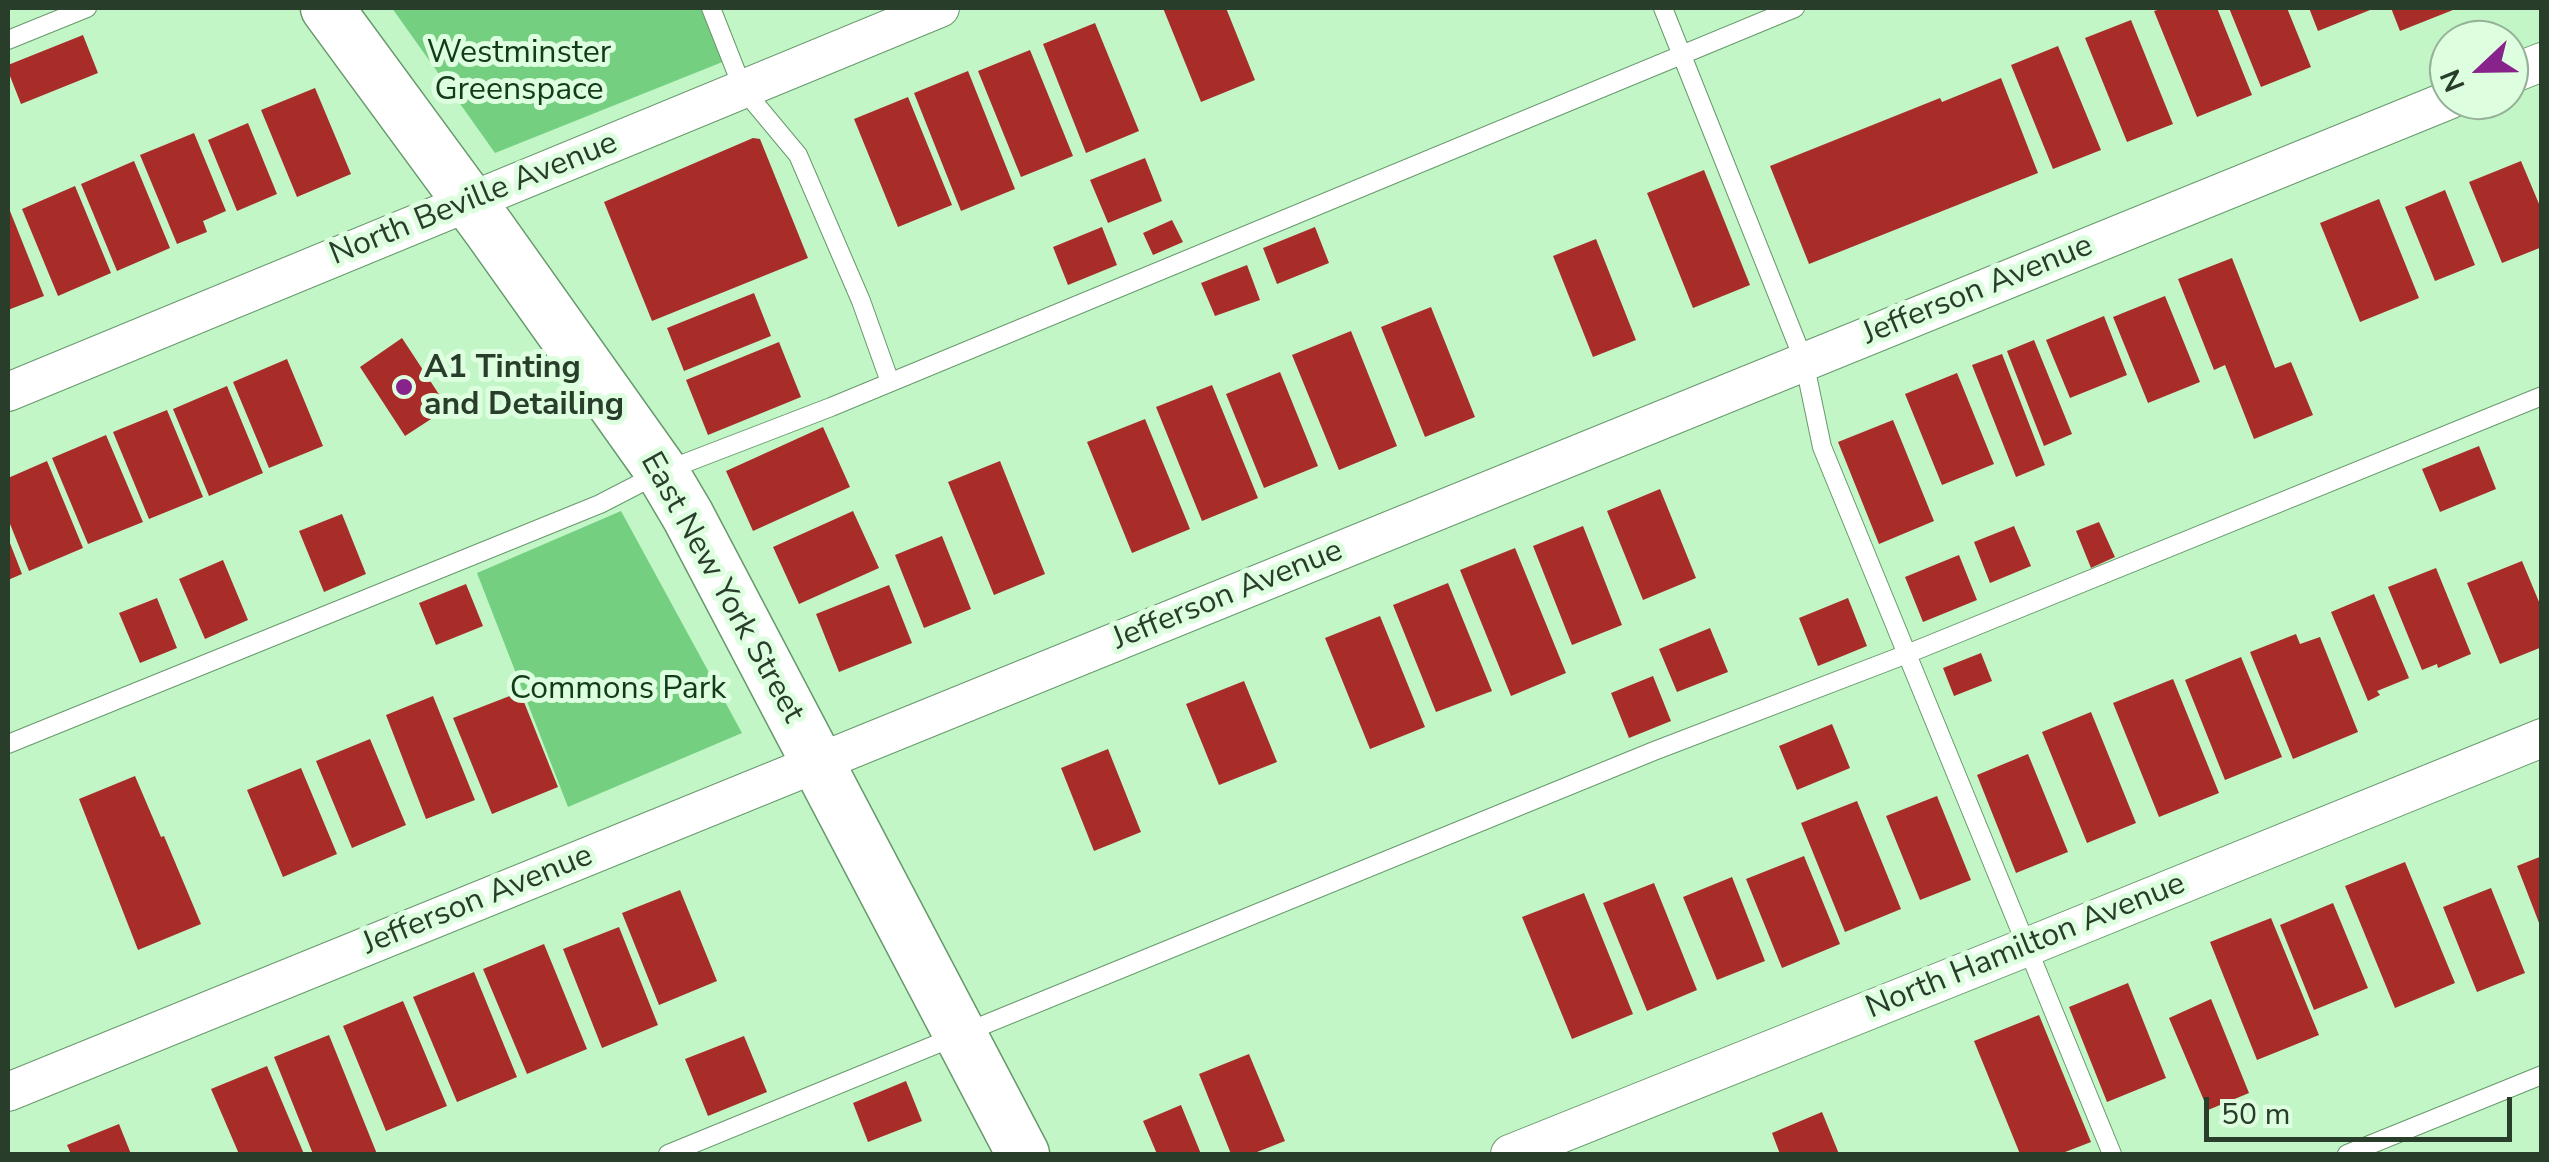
<!DOCTYPE html>
<html>
<head>
<meta charset="utf-8">
<style>
  body { margin:0 }
  #map { position:relative; width:2549px; height:1162px; overflow:hidden; background:#c2f6c6; font-family:"Nunito Sans",sans-serif }
  canvas { display:block }
  .frame { position:absolute; inset:0; border:10px solid #283d2a; pointer-events:none }
  .north { position:absolute; left:2429px; top:20px; width:100px; height:100px; box-sizing:border-box; background:#defee0; border:2px solid #95b197; border-radius:50%; rotate:248deg; font-size:28px; font-weight:700; line-height:40px; text-align:center; color:#283d2a }
  .north::after { content:''; display:block; margin:auto; width:35px; height:45px; background:#87238b; clip-path:polygon(50% 0,100% 100%,50% 72%,0 100%) }
  .scale { position:absolute; left:2204px; top:1097px; width:308px; height:45px; box-sizing:border-box; border:5px solid #283d2a; border-top:0; padding-left:12px; font-size:30px; line-height:35px; white-space:nowrap; color:#283d2a; -webkit-text-stroke:8px #defee0; paint-order:stroke }
</style>
</head>
<body>
<div id="map">
<canvas width="2549" height="1162"></canvas>
<div class="frame"></div>
<div class="north">N</div>
<div class="scale">50 m</div>
</div>
<script>
const c = document.querySelector('canvas').getContext('2d');
c.lineJoin = 'round';
function fillPath(path, color) { c.fillStyle = color; c.fill(path, 'evenodd'); }
const poly = rows => new Path2D(rows.map(r => 'M' + r).join(''));
function strokePath(path, color, width, dash) { c.strokeStyle = color; c.lineWidth = width; c.lineCap = dash ? 'butt' : 'round'; c.setLineDash(dash || []); c.stroke(path); }
function label(font, color, halo, rows, align = 'center') {
  c.font = font + ' "Nunito Sans",sans-serif'; c.lineWidth = 10; c.setLineDash([]); c.textBaseline = 'middle'; c.strokeStyle = halo; c.fillStyle = color; for (const [text, x, y, turn = 0] of rows) {
    c.save(); c.translate(x, y); c.rotate((+turn || 0) * Math.PI / 180); c.textAlign = isNaN(turn) ? turn : align; if (halo) c.strokeText(text, 0, 0); c.fillText(text, 0, 0); c.restore();
  }
}
const green = poly([
  [392,8,702,8,725,61,495,153],
  [621,511,742,733,568,807,477,573]
]);
const building = poly([
  [1163,8,1226,8,1255,80,1201,102],
  [2164,8,2217,8,2252,95,2197,117,2154,11],
  [2229,8,2287,8,2311,67,2261,87],
  [2309,8,2375,8,2318,31],
  [2391,8,2458,8,2400,31],
  [2131,20,2173,124,2127,142,2085,38],
  [1095,23,1139,131,1086,153,1043,44],
  [83,35,98,73,21,104,8,71,8,65],
  [2058,46,2101,150,2053,169,2011,65],
  [1030,50,1073,156,1021,177,978,71],
  [968,71,1015,189,961,211,914,93],
  [2001,78,2038,173,1809,264,1770,166,1940,98,1942,102],
  [315,88,351,174,297,197,261,110],
  [908,97,952,205,898,227,854,119],
  [248,123,277,194,237,211,208,140],
  [194,133,226,211,203,221,207,232,177,244,140,155],
  [753,138,760,139,808,258,652,321,604,202],
  [1145,158,1162,201,1108,223,1090,180],
  [134,161,170,248,117,271,81,184],
  [2521,161,2542,211,2542,247,2502,263,2469,182],
  [1704,170,1750,285,1693,308,1647,193],
  [75,186,111,273,58,296,22,209],
  [2445,190,2475,265,2435,281,2405,207],
  [2379,199,2419,298,2360,322,2320,223],
  [8,206,44,296,8,310],
  [1172,220,1183,242,1153,255,1143,233],
  [1102,227,1117,265,1068,285,1053,247],
  [1315,227,1329,263,1277,284,1263,248],
  [1596,239,1636,340,1593,357,1553,256],
  [2232,258,2275,368,2291,362,2313,415,2254,439,2225,365,2214,370,2178,279],
  [1247,265,1260,300,1215,316,1201,283],
  [754,293,771,336,684,371,667,328],
  [2165,296,2200,382,2148,403,2113,317],
  [1431,307,1475,417,1425,437,1381,327],
  [2104,316,2127,375,2070,398,2046,340],
  [1351,331,1397,446,1339,470,1292,355],
  [402,338,448,408,405,436,360,367],
  [2034,340,2072,434,2044,446,2007,351],
  [779,342,801,397,708,435,686,380],
  [2002,354,2045,465,2016,477,1972,365],
  [287,359,323,446,269,468,233,382],
  [1280,372,1318,466,1264,488,1226,394],
  [1957,373,1994,464,1942,485,1905,394],
  [1212,385,1258,498,1202,521,1156,407],
  [227,386,263,473,209,496,173,409],
  [167,410,203,497,149,519,113,432],
  [1145,419,1190,529,1132,553,1087,442],
  [1893,420,1934,521,1879,544,1838,442],
  [823,427,850,487,753,531,726,471],
  [106,435,143,522,88,544,52,458],
  [2479,446,2496,489,2440,512,2422,469],
  [47,461,83,548,29,571,8,519,8,478],
  [1000,461,1045,574,994,595,948,482],
  [1660,489,1696,578,1643,600,1607,511],
  [853,511,879,568,799,604,773,547],
  [342,514,366,574,324,592,299,531],
  [2099,522,2115,557,2091,568,2076,531],
  [1583,526,1622,625,1572,645,1533,546],
  [2014,526,2031,566,1990,583,1974,542],
  [942,536,971,609,924,628,895,555],
  [8,538,22,574,8,580],
  [1515,548,1566,673,1511,696,1460,570],
  [1959,555,1977,600,1923,622,1905,577],
  [223,560,248,620,205,639,179,579],
  [2522,561,2542,609,2542,647,2500,664,2467,583],
  [2436,568,2471,654,2438,668,2437,664,2422,670,2388,587],
  [1448,583,1492,691,1436,712,1393,605],
  [466,584,483,626,436,645,419,603],
  [889,585,912,643,839,672,816,614],
  [2374,594,2409,678,2377,691,2380,695,2368,701,2331,612],
  [157,598,177,648,140,663,119,613],
  [1848,598,1867,646,1818,666,1799,618],
  [1380,616,1425,727,1370,749,1325,638],
  [1710,628,1728,672,1677,692,1659,649],
  [2296,634,2300,644,2320,637,2358,732,2293,759,2250,652],
  [1981,653,1992,681,1954,696,1943,668],
  [2241,657,2282,757,2225,780,2185,680],
  [1653,676,1671,721,1629,738,1611,693],
  [2173,679,2219,793,2159,817,2113,703],
  [1244,681,1277,762,1219,785,1186,704],
  [520,692,558,787,492,814,453,718],
  [433,696,475,800,426,819,386,715],
  [2091,712,2136,823,2087,843,2042,732],
  [1832,724,1850,768,1797,790,1779,746],
  [370,739,406,825,352,848,316,761],
  [1108,749,1141,832,1094,851,1061,768],
  [2028,754,2068,852,2016,873,1977,775],
  [301,768,337,854,283,877,247,790],
  [135,776,161,837,164,836,201,924,138,950,79,799],
  [1937,796,1971,880,1920,900,1886,816],
  [1857,801,1901,909,1845,932,1801,823],
  [1804,856,1840,944,1782,968,1746,879],
  [2542,856,2542,928,2541,928,2517,866],
  [2405,862,2455,983,2395,1008,2345,886],
  [1732,877,1765,961,1717,980,1683,897],
  [1654,883,1697,990,1647,1011,1603,903],
  [2491,888,2525,973,2477,992,2443,907],
  [680,890,717,981,659,1005,622,913],
  [1584,893,1633,1014,1572,1039,1522,917],
  [2333,903,2368,988,2314,1010,2280,925],
  [2271,918,2319,1035,2257,1060,2210,942],
  [619,927,658,1025,602,1048,563,949],
  [544,944,587,1049,527,1074,483,969],
  [474,972,517,1077,457,1102,413,997],
  [2128,983,2166,1078,2107,1102,2069,1007],
  [2211,999,2249,1093,2208,1110,2169,1018],
  [403,1001,447,1106,386,1131,343,1026],
  [2039,1015,2091,1142,2060,1154,2020,1154,1974,1041],
  [329,1035,377,1154,313,1154,274,1057],
  [744,1036,767,1092,708,1116,685,1059],
  [1249,1054,1285,1141,1252,1154,1231,1154,1199,1074],
  [267,1066,304,1154,239,1154,211,1089],
  [906,1081,922,1121,868,1142,853,1103],
  [1181,1105,1201,1154,1157,1154,1143,1121],
  [1822,1112,1839,1154,1780,1154,1772,1133],
  [119,1124,131,1154,71,1154,67,1145]
]);
const lane = poly([
  [711,8,743,89,798,155,861,301,890,382],
  [1663,8,1804,361,1822,447,2112,1154],
  [8,40,87,8],
  [8,744,600,504,662,472,831,407,1795,8],
  [668,1154,1654,751,1907,654,2542,396],
  [2347,1154,2542,1075]
]);
const street = poly([
  [2509,75,2542,62],
  [8,392,940,8],
  [8,1092,2449,100],
  [1510,1154,2027,947,2542,738]
]);
const secondary = poly([
  [327,8,490,230,662,472,688,516,1023,1154]
]);
const markers = [
  [404,387,10,"#87238b"]
];
const parkNames = [
  ["Westminster",519,54],
  ["Greenspace",519,91],
  ["Commons Park",618,690]
];
const streetNames = [
  ["North Beville Avenue",474,200,-22],
  ["Jefferson Avenue",1978,291,-22],
  ["East New York Street",721,588,61],
  ["Jefferson Avenue",1228,596,-22],
  ["Jefferson Avenue",478,901,-22],
  ["North Hamilton Avenue",2026,947,-22]
];
const poiNames = [
  ["A1 Tinting",424,369],
  ["and Detailing",424,406]
];
fillPath(green, '#75cf80');
fillPath(building, '#a82d29');
strokePath(lane, '#67986c', 20);
strokePath(street, '#67986c', 40);
strokePath(secondary, '#67986c', 55);
strokePath(lane, '#fff', 18);
strokePath(street, '#fff', 38);
strokePath(secondary, '#fff', 52);
for (const [x, y, r, color] of markers) { const dot = new Path2D(); dot.arc(x, y, r, 0, 2 * Math.PI); c.fillStyle = color; c.fill(dot); strokePath(dot, '#defee0', 4); }
label('32px', '#123c19', '#defee0', parkNames);
label('32px', '#283d2a', '#defee0', streetNames);
label('bold 32px', '#283d2a', '#defee0', poiNames, 'left');
</script>
</body>
</html>
